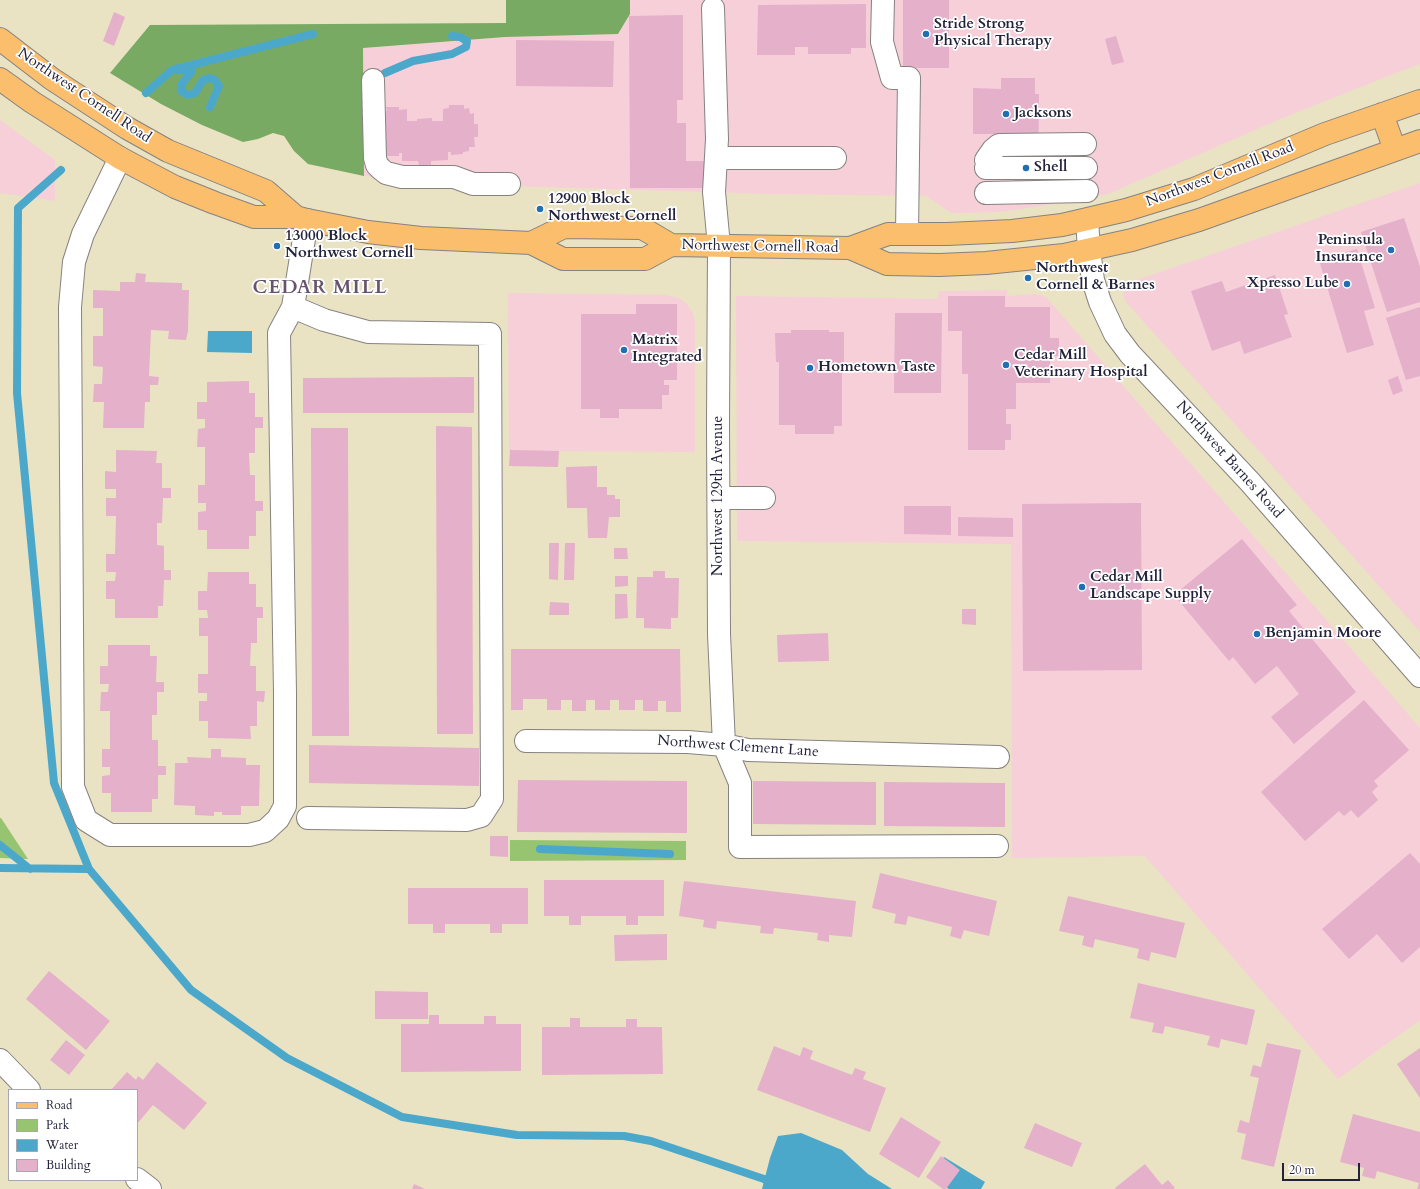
<!DOCTYPE html>
<html>
<head>
<meta charset="utf-8">
<style>
  body { margin:0 }
  #map { position:relative; width:1420px; height:1189px; overflow:hidden; background:#e9e3c4; font-family:Cardo,serif }
  canvas { display:block }
  .legend { position:absolute; left:8px; top:1089px; width:130px; height:92px; box-sizing:border-box; background:#fff; border:1px solid #a7a7b1; margin:0; padding:5px 7px; list-style:none; font-size:12px; color:#22223b }
  .legend li { display:flex; align-items:center; gap:8px; height:20px }
  .legend b { width:20px; border:1px solid #a7a7b1 }
  .scale { position:absolute; left:1282px; top:1163px; width:78px; height:18px; box-sizing:border-box; border:2px solid #22223b; border-top:0; padding-left:5px; font-size:12px; line-height:14px; white-space:nowrap; color:#22223b; -webkit-text-stroke:3px #fff; paint-order:stroke }
</style>
</head>
<body>
<div id="map">
<canvas width="1420" height="1189"></canvas>
<ul class="legend">
<li><b style="height:5px;background:#fabe6d"></b>Road</li>
<li><b style="height:11px;background:#97c471"></b>Park</li>
<li><b style="height:11px;background:#4ca8ca"></b>Water</li>
<li><b style="height:11px;background:#e4b0ca"></b>Building</li>
</ul>
<div class="scale">20 m</div>
</div>
<script>
const c = document.querySelector('canvas').getContext('2d');
c.lineJoin = 'round';
function fillPath(path, color) { c.fillStyle = color; c.fill(path, 'evenodd'); }
const poly = rows => new Path2D(rows.map(r => 'M' + r).join(''));
function strokePath(path, color, width, dash) { c.strokeStyle = color; c.lineWidth = width; c.lineCap = dash ? 'butt' : 'round'; c.setLineDash(dash || []); c.stroke(path); }
function label(font, color, halo, rows, align = 'center') {
  c.font = font + ' Cardo,serif'; c.lineWidth = 3.5; c.setLineDash([]); c.textBaseline = 'middle'; c.strokeStyle = halo; c.fillStyle = color; for (const [text, x, y, turn = 0] of rows) {
    c.save(); c.translate(x, y); c.rotate((+turn || 0) * Math.PI / 180); c.textAlign = isNaN(turn) ? turn : align; if (halo) c.strokeText(text, 0, 0); c.fillText(text, 0, 0); c.restore();
  }
}
const built = poly([
  [630,0,1420,0,1420,64,1396,73,1285,117,1108,194,1042,206,999,212,951,213,926,196,771,194,506,186,435,186,364,176,363,48,505,37,618,34,630,14],
  [0,120,55,160,55,201,0,193],
  [1420,183,1420,632,1126,302,1123,295,1126,288,1131,282],
  [1007,290,1007,296,1035,294,1041,295,1047,298,1420,728,1420,1020,1338,1079,1145,856,1012,858,1011,544,737,541,736,296,938,299,939,291],
  [508,293,665,295,679,298,686,303,693,313,695,322,695,452,509,451]
]);
const green = poly([
  [0,818,1,818,28,859,0,858],
  [510,840,686,841,686,860,510,861]
]);
const forest = poly([
  [506,0,630,0,630,14,618,34,505,37,363,48,364,176,308,164,294,151,284,136,273,133,258,139,243,142,202,125,161,104,110,73,150,25,506,23]
]);
const water = poly([
  [208,331,252,331,252,353,207,352],
  [801,1133,842,1150,868,1174,892,1189,762,1189,770,1158,778,1136],
  [944,1157,985,1182,981,1189,949,1189,931,1179]
]);
const stream = poly([
  [179,70,192,71,181,85,182,92,188,95,195,93,203,80,209,78,215,80,219,86,210,107],
  [385,73,413,61,452,54,466,47,467,41,460,37,452,36],
  [146,93,172,70,313,34],
  [61,170,18,208,17,393,54,783,89,869,191,990,287,1058,402,1117,517,1135,624,1136,651,1141,764,1179,786,1189],
  [0,845,30,869],
  [540,849,670,854],
  [0,868,89,869]
]);
const building = poly([
  [903,0,949,0,949,68,903,68],
  [866,4,866,48,851,48,851,54,808,54,808,47,795,47,795,55,757,55,758,5],
  [114,12,125,17,114,46,103,41],
  [683,15,683,100,677,100,677,123,686,123,686,161,705,161,705,188,630,188,629,16],
  [1116,36,1124,62,1112,65,1105,39],
  [516,40,614,41,613,87,516,86],
  [1001,78,1035,78,1035,94,1039,94,1038,200,1014,200,1014,134,973,134,973,88,1001,89],
  [449,105,464,105,464,109,469,108,470,114,474,113,474,124,478,124,478,137,474,137,475,147,469,147,469,151,463,152,463,154,451,155,451,152,448,152,448,160,431,161,431,165,419,165,418,161,402,161,402,153,399,153,399,156,385,156,379,111,387,111,386,107,399,107,399,110,407,109,407,121,417,121,417,119,432,118,432,121,443,121,443,109,449,108],
  [1404,218,1420,267,1420,302,1387,312,1361,232],
  [1357,249,1375,308,1364,311,1374,345,1347,353,1319,260],
  [136,273,146,274,145,282,182,283,182,290,189,290,188,331,186,340,168,339,169,331,151,330,149,376,159,377,158,385,150,385,150,402,145,402,144,428,103,428,104,402,93,402,94,384,102,384,103,367,93,366,93,336,103,336,103,308,93,308,93,290,120,291,120,282,135,282],
  [1275,275,1288,314,1284,315,1292,337,1244,354,1240,341,1212,351,1191,291,1222,281,1226,292],
  [948,296,1005,296,1005,307,1050,307,1050,338,1059,338,1059,356,1050,356,1050,383,1016,383,1016,409,1006,409,1006,424,1011,424,1011,440,1005,440,1005,450,968,450,968,374,962,374,962,331,948,331],
  [636,304,677,304,677,380,664,380,664,385,669,385,669,395,662,395,662,409,619,409,619,418,600,418,600,409,581,409,581,314,636,314],
  [1420,307,1420,376,1406,380,1386,318],
  [895,313,942,313,941,393,894,393],
  [791,330,829,330,829,332,844,332,844,362,842,362,842,426,834,426,834,434,795,434,795,425,779,425,779,362,776,362,775,333,791,333],
  [1398,376,1403,391,1393,395,1388,380],
  [474,377,474,413,303,413,303,378],
  [249,381,249,393,255,393,255,417,263,417,263,428,255,428,255,453,249,453,250,475,255,475,255,501,263,501,263,511,256,511,256,536,249,536,249,549,207,549,207,530,198,530,198,512,206,511,206,503,198,503,198,485,205,485,205,447,197,447,198,429,205,428,205,419,197,419,197,402,207,402,207,382],
  [436,426,472,427,473,734,437,734],
  [311,428,348,428,349,736,312,736],
  [116,450,157,451,156,463,162,463,162,488,171,488,171,498,163,498,162,523,157,523,157,545,164,546,164,570,171,570,171,580,164,580,163,606,158,606,158,618,115,618,115,599,106,599,106,581,115,581,116,572,106,572,106,554,115,554,116,516,106,516,106,498,116,498,116,489,105,489,105,471,116,472],
  [510,450,559,451,558,467,509,466],
  [597,466,597,487,607,487,607,495,615,495,615,499,620,499,620,517,609,517,607,538,588,538,587,508,567,508,566,467],
  [1141,503,1142,670,1023,671,1022,504],
  [904,506,951,506,951,535,904,534],
  [958,517,1013,518,1013,537,958,536],
  [1242,539,1297,605,1289,611,1356,692,1294,744,1271,717,1299,694,1277,666,1255,684,1233,657,1229,661,1174,595],
  [549,543,559,543,558,580,549,579],
  [565,543,575,543,574,580,564,580],
  [614,548,627,548,628,559,614,559],
  [653,571,665,571,665,578,679,578,678,618,671,618,671,629,644,628,644,618,636,618,637,577,653,577],
  [208,572,249,572,249,584,256,584,256,607,263,607,263,618,257,618,257,643,251,643,250,666,256,666,256,691,265,691,264,702,257,701,257,726,250,726,251,739,208,738,208,721,199,721,199,701,207,701,207,693,198,693,198,674,208,674,208,636,199,636,199,618,208,618,207,610,198,610,198,591,207,591],
  [615,576,628,576,628,586,615,587],
  [615,594,627,594,628,618,615,619],
  [550,602,569,603,569,615,549,615],
  [962,609,976,609,976,625,962,624],
  [828,633,829,661,778,662,777,635],
  [108,645,150,645,150,656,157,656,156,682,164,682,164,692,157,692,157,715,152,715,152,740,158,740,158,766,166,766,166,775,158,775,158,799,152,799,152,812,111,812,111,793,102,793,102,776,110,775,110,767,102,767,102,749,110,749,110,711,100,711,101,692,108,692,109,684,100,684,100,666,108,666],
  [511,649,680,649,681,712,666,712,666,701,658,701,658,711,643,711,643,700,635,700,635,710,619,710,619,700,610,700,610,710,595,710,595,700,586,700,586,711,572,711,572,700,561,700,561,710,547,710,547,699,523,699,523,710,511,710],
  [1364,700,1409,750,1374,781,1378,786,1372,792,1378,800,1358,818,1351,810,1344,816,1339,811,1305,841,1261,792],
  [309,745,479,748,479,786,309,783],
  [211,749,221,749,221,757,246,758,246,765,260,765,259,806,241,806,241,815,222,815,222,812,214,812,214,816,195,815,195,806,174,805,175,763,188,763,187,757,211,758],
  [518,780,687,781,687,833,517,832],
  [753,781,876,782,876,825,753,824],
  [884,782,1005,783,1005,827,884,826],
  [490,836,508,836,508,857,490,856],
  [1410,853,1420,864,1420,947,1402,963,1377,934,1349,959,1322,929],
  [880,873,997,901,989,936,964,930,961,939,950,936,952,927,908,916,906,925,894,923,896,914,872,908],
  [544,880,664,880,664,916,638,916,638,925,626,925,626,916,581,916,581,925,569,925,569,916,544,916],
  [684,881,856,901,852,937,829,935,829,942,817,940,818,933,774,928,773,934,760,933,761,926,717,921,716,929,703,927,704,920,679,916],
  [408,888,528,888,528,924,502,924,502,933,490,933,490,924,445,924,445,933,433,933,433,924,408,924],
  [1068,896,1185,923,1176,958,1151,952,1149,961,1137,958,1139,949,1095,939,1093,948,1082,945,1084,936,1059,931],
  [667,934,667,960,615,961,614,935],
  [49,971,110,1021,86,1050,26,999],
  [1138,983,1255,1010,1247,1045,1221,1039,1219,1048,1207,1045,1210,1036,1165,1026,1163,1034,1152,1032,1154,1023,1130,1018],
  [375,991,428,992,428,1019,375,1019],
  [429,1015,439,1015,439,1024,484,1024,484,1016,496,1016,496,1024,521,1024,521,1071,401,1072,401,1024,429,1024],
  [570,1018,580,1018,580,1027,626,1027,626,1019,637,1019,637,1027,662,1027,663,1074,542,1075,542,1027,570,1027],
  [66,1040,85,1055,69,1075,50,1060],
  [1267,1043,1301,1050,1274,1167,1241,1159,1246,1134,1237,1132,1240,1120,1249,1123,1259,1078,1250,1076,1253,1065,1261,1067],
  [774,1046,800,1056,803,1047,813,1051,810,1059,852,1075,855,1068,866,1072,863,1079,886,1088,870,1132,757,1090],
  [1420,1048,1420,1098,1397,1064],
  [157,1062,207,1103,184,1130,153,1105,137,1124,137,1090,111,1090,127,1072,136,1080,138,1076,143,1080],
  [1353,1114,1420,1132,1420,1189,1417,1189,1419,1183,1377,1171,1375,1179,1362,1176,1364,1168,1340,1162],
  [901,1117,941,1142,919,1178,879,1154],
  [1035,1123,1082,1143,1072,1167,1024,1148],
  [941,1156,960,1170,946,1189,943,1189,926,1177],
  [1145,1164,1162,1185,1168,1180,1175,1188,1173,1189,1116,1189,1115,1188],
  [414,1184,425,1189,412,1189]
]);
const minor = poly([
  [883,0,882,42,892,78,909,78,907,234],
  [713,8,717,139,714,192,719,246,718,424,719,634,724,745,740,783,740,847,997,846],
  [373,80,375,158,377,165,381,169,386,173,402,177,454,177,473,184,509,184],
  [120,158,83,234,74,262,70,307,73,787,86,820,110,835,249,835,265,831,278,819,285,806,285,693,279,333,293,307,307,220],
  [716,158,835,158],
  [986,160,993,150,999,145,1085,144],
  [986,168,1086,168],
  [986,193,1087,191],
  [1087,220,1089,250,1093,280,1100,302,1115,334,1130,354,1250,482,1420,676],
  [293,307,324,320,368,332,490,334,492,799,481,816,467,820,308,818],
  [719,498,764,498],
  [526,741,688,742,724,745,748,750,998,757],
  [0,1060,29,1090],
  [137,1179,150,1189]
]);
const major = poly([
  [0,39,52,79,127,128,168,151,266,191,296,217],
  [0,79,32,102,120,158,175,187,215,203,254,217,296,217,307,220,368,232,421,238,531,243,563,259,645,259,671,245,850,248,888,234,947,234,1012,231,1062,225,1126,210,1194,189,1325,134,1420,101],
  [1382,114,1395,150],
  [531,243,564,227,642,228,671,245],
  [850,248,887,264,939,265,986,263,1064,255,1132,240,1199,220,1420,141]
]);
const markers = [
  [926,34,4,"#1f6fb2"],
  [1006,114,4,"#1f6fb2"],
  [1026,168,4,"#1f6fb2"],
  [540,209,4,"#1f6fb2"],
  [277,246,4,"#1f6fb2"],
  [1391,250,4,"#1f6fb2"],
  [1028,278,4,"#1f6fb2"],
  [1347,284,4,"#1f6fb2"],
  [624,350,4,"#1f6fb2"],
  [1006,365,4,"#1f6fb2"],
  [810,368,4,"#1f6fb2"],
  [1082,587,4,"#1f6fb2"],
  [1257,634,4,"#1f6fb2"]
];
const poiNames = [
  ["Stride Strong",934,25],
  ["Physical Therapy",934,42],
  ["Jacksons",1014,114],
  ["Shell",1034,168],
  ["12900 Block",548,200],
  ["Northwest Cornell",548,217],
  ["13000 Block",285,237],
  ["Northwest Cornell",285,254],
  ["Peninsula",1383,241,"right"],
  ["Insurance",1383,258,"right"],
  ["Northwest",1036,269],
  ["Cornell & Barnes",1036,286],
  ["Xpresso Lube",1339,284,"right"],
  ["Matrix",632,341],
  ["Integrated",632,358],
  ["Cedar Mill",1014,356],
  ["Veterinary Hospital",1014,373],
  ["Hometown Taste",818,368],
  ["Cedar Mill",1090,578],
  ["Landscape Supply",1090,595],
  ["Benjamin Moore",1265,634]
];
const streetNames = [
  ["Northwest Cornell Road",84,96,34],
  ["Northwest Cornell Road",1220,175,-21],
  ["Northwest Cornell Road",760,247,1],
  ["Northwest Barnes Road",1229,460,48],
  ["Northwest 129th Avenue",719,496,-90],
  ["Northwest Clement Lane",738,747,4]
];
const districtNames = [
  ["CEDAR MILL",320,289]
];
fillPath(built, '#f6cfd9');
fillPath(green, '#97c471');
fillPath(forest, '#79aa63');
fillPath(water, '#4ca8ca');
strokePath(stream, '#4ca8ca', 8);
fillPath(building, '#e4b0ca');
strokePath(minor, '#868280', 24);
strokePath(major, '#868280', 24);
strokePath(minor, '#fff', 22);
strokePath(major, '#fabe6d', 22);
for (const [x, y, r, color] of markers) { const dot = new Path2D(); dot.arc(x, y, r, 0, 2 * Math.PI); c.fillStyle = color; c.fill(dot); strokePath(dot, '#fff', 1.5); }
label('bold 15px', '#22223b', '#fff', poiNames, 'left');
label('15px', '#22223b', '#fff', streetNames);
c.letterSpacing = '1px';
label('bold 19px', '#66546d', '#fff', districtNames);
c.letterSpacing = '0px';
</script>
</body>
</html>
